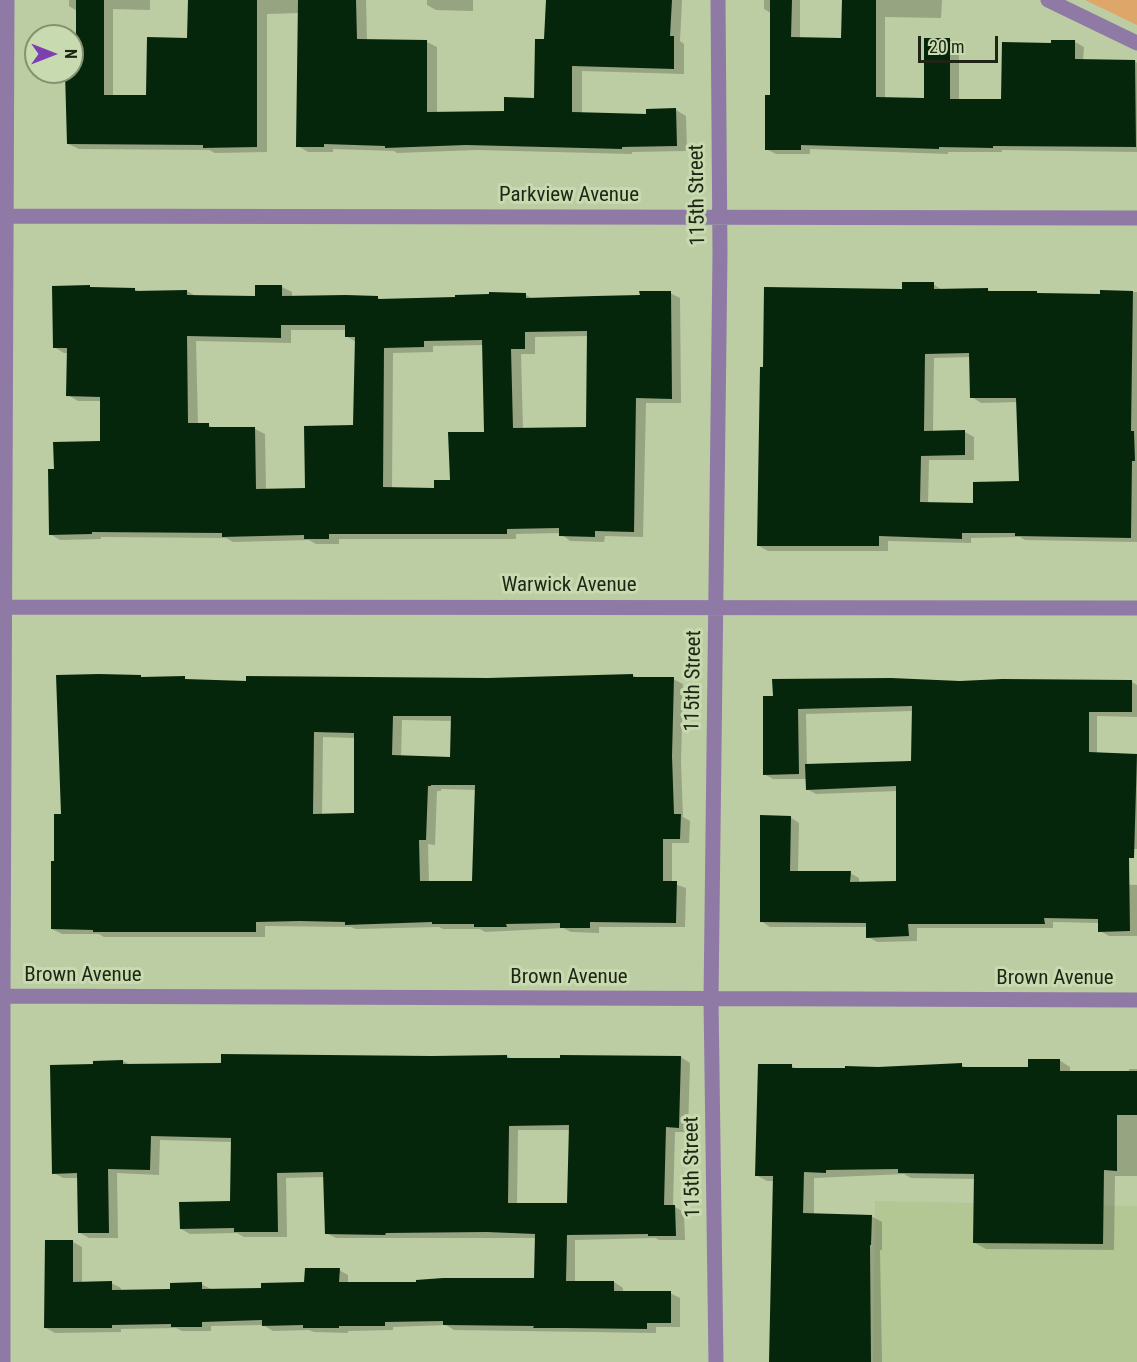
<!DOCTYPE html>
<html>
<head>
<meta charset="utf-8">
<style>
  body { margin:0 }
  #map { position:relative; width:1137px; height:1362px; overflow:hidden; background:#bccda3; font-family:"Roboto Condensed",sans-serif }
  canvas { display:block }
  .north { position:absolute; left:24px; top:24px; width:60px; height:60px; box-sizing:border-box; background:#c8daaf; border:2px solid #849271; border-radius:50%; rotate:90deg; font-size:16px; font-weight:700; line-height:24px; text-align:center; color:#1e2514 }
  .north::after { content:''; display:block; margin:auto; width:21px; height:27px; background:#7d3eb2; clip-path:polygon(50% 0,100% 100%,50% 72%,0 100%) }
  .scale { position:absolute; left:918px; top:36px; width:80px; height:27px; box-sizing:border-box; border:3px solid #1e2514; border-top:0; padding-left:8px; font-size:18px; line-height:21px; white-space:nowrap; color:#1e2514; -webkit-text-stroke:4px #c8daaf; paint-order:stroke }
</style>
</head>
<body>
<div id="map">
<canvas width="1137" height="1362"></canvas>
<div class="north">N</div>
<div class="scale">20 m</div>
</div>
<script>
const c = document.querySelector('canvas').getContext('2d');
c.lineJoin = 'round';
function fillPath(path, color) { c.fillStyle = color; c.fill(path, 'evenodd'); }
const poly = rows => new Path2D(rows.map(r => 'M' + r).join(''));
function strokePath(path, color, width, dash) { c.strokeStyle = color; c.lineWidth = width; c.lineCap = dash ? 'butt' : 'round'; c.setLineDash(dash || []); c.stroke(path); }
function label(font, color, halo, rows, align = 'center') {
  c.font = font + ' "Roboto Condensed",sans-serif'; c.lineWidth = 6; c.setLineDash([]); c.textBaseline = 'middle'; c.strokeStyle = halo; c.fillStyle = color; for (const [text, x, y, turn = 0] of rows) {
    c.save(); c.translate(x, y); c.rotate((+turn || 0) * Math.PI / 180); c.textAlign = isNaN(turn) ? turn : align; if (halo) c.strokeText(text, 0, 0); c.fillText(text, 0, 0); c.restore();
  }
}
const built = poly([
  [875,1201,1137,1206,1137,1362,873,1362]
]);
const green = poly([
  [1085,0,1137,0,1137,25]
]);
const shadow = poly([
  [69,0,150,0,150,10,113,9,113,96,147,97,189,39,189,0,366,0,367,41,427,42,437,47,437,113,506,113,535,99,545,41,547,0,682,0,680,41,684,44,684,74,582,71,582,114,648,115,676,110,686,116,687,151,632,152,632,154,477,150,397,153,394,151,333,149,333,152,308,152,298,146,299,13,267,14,267,152,215,153,209,150,79,149,68,144,66,72,72,72,72,68,77,68,77,11,69,6],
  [427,0,473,0,473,11,436,10,427,5],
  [764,0,800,0,800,39,843,40,844,0,942,0,941,18,885,17,885,99,926,99,950,40,959,45,959,101,1002,101,1052,44,1075,42,1084,47,1083,61,1135,61,1137,63,1137,152,1002,150,1002,152,948,152,948,154,810,149,810,154,776,154,766,149,771,97,771,13,764,9],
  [933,284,942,290,988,290,992,292,1101,296,1101,292,1137,292,1137,542,1025,540,1020,537,971,538,971,543,888,541,888,551,768,551,759,546,903,290],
  [971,357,972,397,981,403,1018,402,1020,483,974,505,928,504,929,460,974,460,974,437,965,432,933,432,934,358],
  [90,287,94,289,134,289,140,292,187,291,196,296,256,297,282,287,292,292,292,297,378,298,382,300,526,295,533,299,641,297,670,293,680,298,681,403,646,403,643,537,605,536,604,542,570,541,560,533,516,534,516,539,339,539,339,544,316,544,309,540,233,542,226,538,101,537,101,539,60,540,50,534,55,470,102,443,102,401,78,401,68,395,68,353,64,353,54,347,53,288],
  [291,330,346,330,346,336,356,342,355,427,306,490,266,490,265,434,255,429,215,429,208,425,198,425,196,341,291,343],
  [588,336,587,428,523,429,521,354,535,354,535,337],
  [484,345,486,433,451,481,436,489,392,488,393,353,433,352,433,346],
  [632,675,638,678,673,679,683,684,681,762,683,817,690,821,689,843,672,843,672,883,686,888,685,927,599,927,599,933,571,932,563,928,485,932,480,929,443,929,439,927,356,929,351,927,265,926,265,937,104,937,99,934,62,934,52,929,55,862,62,816,247,682,488,680],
  [402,720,452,721,452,758,401,757],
  [323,737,355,738,355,815,322,816],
  [441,789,476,790,473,883,429,883,428,844,435,845,437,791,441,791],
  [960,682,1132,682,1137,685,1137,717,1097,716,1097,754,1137,755,1137,849,1072,849,1071,883,1137,885,1137,936,1109,936,1100,931,1100,923,1053,922,1053,928,917,928,917,941,877,942,868,937,867,927,770,927,761,921,790,817,799,823,798,872,850,873,859,878,859,883,898,883,898,791,816,794,807,789,807,779,773,779,764,774,765,698],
  [913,711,912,763,807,766,806,714],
  [507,1056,513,1060,681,1057,690,1063,688,1132,675,1132,673,1206,684,1212,685,1240,659,1240,655,1238,575,1240,575,1282,614,1282,623,1288,623,1293,670,1293,680,1298,680,1327,656,1327,656,1333,454,1330,446,1325,393,1327,393,1330,348,1331,348,1333,314,1332,309,1330,273,1331,263,1325,211,1326,211,1331,182,1331,176,1328,121,1329,121,1332,55,1333,46,1328,73,1242,82,1247,82,1283,111,1283,121,1288,121,1291,172,1291,201,1284,211,1289,263,1289,306,1283,339,1270,348,1275,348,1284,536,1279,536,1238,336,1238,326,1233,325,1177,286,1178,287,1237,244,1237,237,1233,190,1234,181,1229,231,1203,232,1142,160,1140,159,1175,117,1173,118,1238,89,1238,80,1233,79,1178,63,1178,54,1173,94,1066,123,1061,130,1065],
  [518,1130,570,1130,569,1205,517,1204],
  [1059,1060,1070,1067,1070,1072,1129,1073,1129,1069,1137,1069,1137,1176,1115,1176,1114,1250,986,1249,975,1243,976,1179,911,1178,904,1174,814,1178,814,1215,871,1216,882,1222,882,1250,880,1250,882,1362,770,1362,774,1181,767,1181,756,1175,791,1066,797,1069,878,1069,961,1065,967,1068,1029,1068]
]);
const building = poly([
  [76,0,104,0,104,95,146,95,147,37,187,38,188,0,257,0,257,147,203,148,203,145,67,144,65,72,72,72,72,67,76,67],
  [298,0,356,0,357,39,427,40,427,112,504,111,504,97,534,98,535,39,544,39,546,0,672,0,670,36,674,36,674,69,572,66,572,112,646,114,646,109,676,108,677,146,622,147,622,149,466,145,385,148,385,146,324,144,324,147,296,147],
  [770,0,792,0,791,37,841,38,842,0,876,0,876,97,924,98,924,38,950,38,950,99,1001,99,1002,42,1051,43,1051,40,1075,40,1075,59,1135,60,1136,147,993,146,993,148,939,147,939,149,801,145,801,150,765,150,765,95,770,95],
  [902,282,934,282,934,289,988,288,988,291,1037,291,1037,293,1100,294,1100,290,1133,291,1131,431,1134,431,1135,461,1132,461,1131,538,1015,536,1015,533,962,533,962,539,879,536,879,546,757,546,760,367,763,367,764,287,902,289],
  [969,353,970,398,1016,398,1019,481,973,482,973,503,920,502,921,456,965,455,965,430,924,431,925,354],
  [90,285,90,287,135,288,135,291,187,290,187,295,255,296,255,285,282,285,282,296,346,295,378,296,378,299,455,297,455,295,489,294,489,292,526,293,526,298,595,296,640,295,639,291,671,291,672,399,636,398,634,532,595,531,595,537,559,536,559,528,507,529,507,534,329,534,329,539,304,539,304,535,222,537,222,533,92,532,92,534,49,535,48,469,54,469,53,442,100,441,100,397,66,396,67,348,53,348,52,286],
  [281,325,345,325,345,337,355,337,353,425,304,426,305,488,256,489,255,427,209,427,209,423,188,423,187,336,281,338],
  [587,331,586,427,513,428,511,349,525,349,525,332],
  [482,340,484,432,448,432,450,480,434,480,434,488,383,487,384,348,424,347,424,341],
  [99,674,141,675,141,677,185,676,185,679,246,681,246,676,488,678,633,674,633,677,674,677,672,756,674,814,681,814,680,839,663,839,663,881,677,881,676,923,590,922,590,928,560,928,560,923,506,924,507,927,474,927,474,924,432,924,432,922,345,925,345,922,300,921,256,922,256,932,93,932,93,930,51,929,51,861,54,861,54,814,61,814,56,675],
  [393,716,451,716,450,757,392,755],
  [314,732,354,733,354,813,313,814],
  [431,785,475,785,472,881,420,881,419,840,426,840,428,786,431,786],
  [891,678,960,681,1002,679,1132,680,1132,712,1089,712,1089,752,1137,754,1134,858,1129,858,1130,931,1098,932,1098,919,1044,918,1045,924,908,924,909,936,866,938,866,923,760,922,760,815,791,816,790,871,851,871,850,882,896,881,896,786,806,790,805,764,911,761,912,706,798,709,799,774,763,775,763,696,773,696,772,679],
  [221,1054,432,1056,507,1055,507,1058,560,1058,560,1055,681,1056,679,1128,666,1127,664,1205,675,1205,676,1236,648,1236,648,1234,567,1235,566,1281,614,1281,614,1291,671,1291,671,1323,647,1323,647,1329,565,1328,533,1328,534,1326,443,1325,443,1321,385,1322,385,1326,339,1326,339,1328,303,1328,303,1325,262,1326,262,1320,202,1322,202,1327,171,1327,171,1324,112,1325,112,1328,44,1328,45,1240,73,1240,73,1282,112,1281,112,1290,170,1289,170,1283,202,1282,202,1289,261,1288,261,1283,304,1282,305,1268,340,1268,339,1282,416,1282,416,1280,443,1278,534,1278,535,1234,487,1232,386,1233,385,1235,325,1234,323,1172,277,1173,278,1232,234,1232,234,1228,180,1229,179,1202,230,1201,231,1138,151,1136,150,1170,108,1169,109,1233,78,1233,77,1173,52,1174,50,1065,93,1064,93,1061,123,1060,123,1064,221,1063],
  [569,1125,567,1203,508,1203,509,1126],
  [1028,1059,1060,1059,1060,1071,1137,1071,1137,1115,1117,1115,1117,1171,1104,1170,1103,1244,973,1243,974,1174,898,1173,898,1169,826,1170,826,1173,804,1172,803,1213,872,1215,871,1245,870,1245,871,1362,769,1362,773,1176,755,1176,758,1064,792,1064,792,1068,845,1068,845,1066,878,1067,962,1063,962,1067,1028,1067]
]);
const minor = poly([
  [1048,0,1137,43],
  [0,216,1137,218],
  [0,607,1137,608],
  [0,996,1137,1000],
  [3,1362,3,996,7,0],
  [716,1362,711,999,720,253,718,0]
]);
const streetNames = [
  ["115th Street",698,195,-91],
  ["Parkview Avenue",569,196],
  ["Warwick Avenue",569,586],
  ["115th Street",694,681,-89],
  ["Brown Avenue",83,976],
  ["Brown Avenue",569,978],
  ["Brown Avenue",1055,979],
  ["115th Street",693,1167,-91]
];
fillPath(built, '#b3c795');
fillPath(green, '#dfa66a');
fillPath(shadow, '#0003');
fillPath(building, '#06260b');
strokePath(minor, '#8f7aa6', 15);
label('21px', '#1e2514', '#c8daaf', streetNames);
</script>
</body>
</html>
